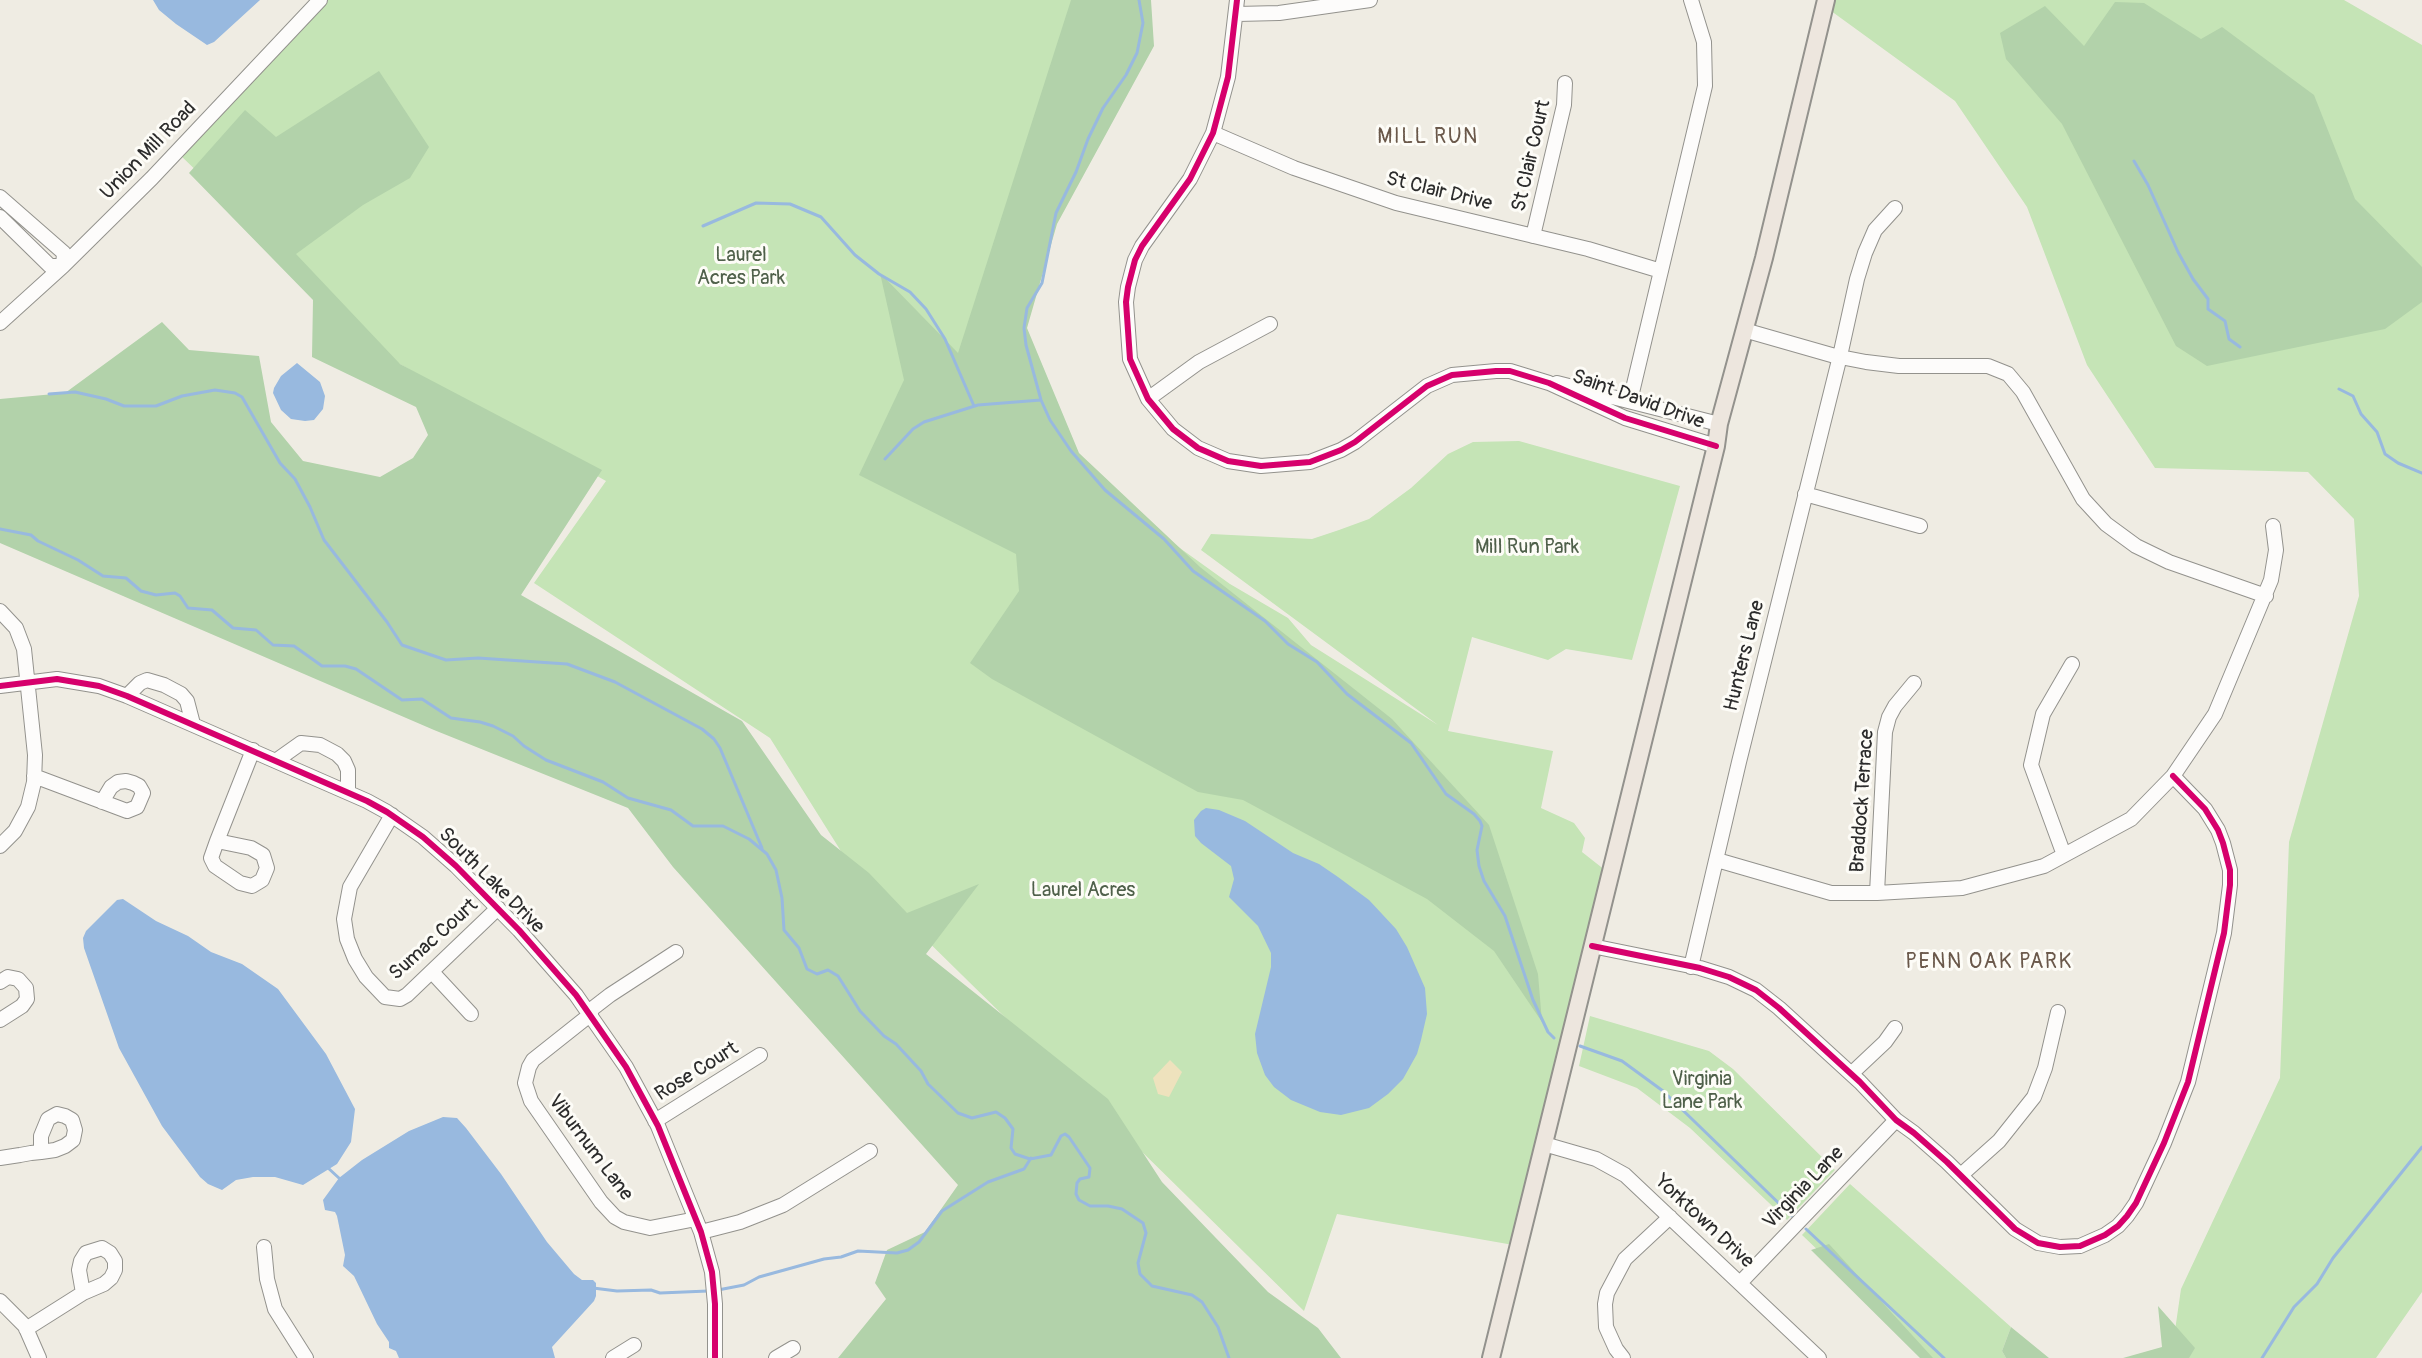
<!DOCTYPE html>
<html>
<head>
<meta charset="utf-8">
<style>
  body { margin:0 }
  canvas { display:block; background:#efece3 }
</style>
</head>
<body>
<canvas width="2422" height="1358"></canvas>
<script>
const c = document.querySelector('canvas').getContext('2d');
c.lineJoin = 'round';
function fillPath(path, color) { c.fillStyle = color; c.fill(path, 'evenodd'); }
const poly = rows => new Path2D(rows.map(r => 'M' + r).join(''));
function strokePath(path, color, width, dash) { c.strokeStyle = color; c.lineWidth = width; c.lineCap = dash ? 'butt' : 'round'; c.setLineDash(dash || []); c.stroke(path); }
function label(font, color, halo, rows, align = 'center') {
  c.font = font + ' Pangolin,sans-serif'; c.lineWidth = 6; c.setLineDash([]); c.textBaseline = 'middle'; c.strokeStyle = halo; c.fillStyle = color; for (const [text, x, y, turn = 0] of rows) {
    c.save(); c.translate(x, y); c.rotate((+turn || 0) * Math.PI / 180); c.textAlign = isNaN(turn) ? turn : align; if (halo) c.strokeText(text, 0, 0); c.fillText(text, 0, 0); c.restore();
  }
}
const green = poly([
  [321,0,1094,0,986,373,1138,518,1230,584,1288,618,1311,645,1438,725,1201,550,1211,534,1312,539,1339,530,1369,519,1411,488,1448,454,1473,442,1519,441,1680,486,1632,660,1566,649,1548,660,1472,637,1448,731,1553,751,1541,808,1574,823,1585,838,1582,852,1610,874,1519,1246,1337,1214,1304,1311,849,864,770,738,534,583,606,481,391,359,178,153],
  [1816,0,2344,0,2422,45,2422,1292,2376,1358,2171,1358,2181,1289,2280,1078,2289,842,2359,596,2354,519,2308,472,2155,468,2087,365,2027,207,1955,101],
  [1590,1016,1709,1051,1733,1069,1835,1170,1787,1220,1690,1128,1637,1088,1579,1066],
  [1850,1184,2011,1327,2002,1351,2006,1358,1931,1358,1802,1235]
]);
const forest = poly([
  [1071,0,1151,0,1154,46,1057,224,1027,328,1079,453,1200,567,1392,719,1489,825,1538,974,1542,1022,1494,951,1427,899,1243,800,1198,792,992,679,970,663,1019,591,1016,554,859,475,904,380,880,273,958,353],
  [2115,2,2144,3,2201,39,2222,27,2314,95,2355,199,2422,267,2422,302,2385,329,2207,366,2176,346,2062,124,2006,59,2000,33,2045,6,2084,46],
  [379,71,429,147,410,178,363,205,296,254,400,364,602,470,521,595,742,721,821,835,869,873,907,913,979,884,926,954,1108,1099,1162,1182,1268,1292,1318,1328,1341,1358,838,1358,886,1299,875,1283,887,1250,925,1232,958,1185,673,867,628,808,434,730,0,543,0,399,65,393,162,322,189,350,259,356,271,422,303,461,380,477,413,458,428,435,416,407,312,357,313,300,189,173,245,110,276,137],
  [1829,1244,1933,1358,1920,1358,1811,1250],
  [2158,1306,2195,1348,2189,1358,2123,1358,2162,1347],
  [2011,1327,2049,1358,2006,1358,2002,1351]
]);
const sand = poly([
  [1170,1060,1182,1072,1169,1097,1158,1094,1153,1078]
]);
const water = poly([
  [153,0,260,0,214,42,207,45,176,24,159,10],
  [297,363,320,382,325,396,323,409,314,420,305,421,291,419,281,410,273,393,274,388,281,376],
  [1206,808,1219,810,1245,821,1293,853,1319,864,1338,877,1369,900,1396,929,1407,947,1425,988,1427,1014,1421,1040,1417,1054,1403,1079,1388,1094,1369,1108,1341,1115,1320,1112,1291,1100,1274,1087,1265,1075,1257,1053,1255,1034,1271,967,1271,953,1258,926,1229,897,1234,879,1231,866,1201,843,1195,836,1194,820,1201,811],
  [123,899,156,921,188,936,211,952,242,964,278,989,326,1054,355,1109,351,1142,337,1164,303,1185,275,1177,253,1177,236,1180,222,1190,208,1184,200,1177,162,1126,119,1048,84,948,83,938,86,931,117,900],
  [443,1117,457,1118,466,1128,501,1174,547,1242,574,1274,582,1280,593,1280,596,1283,596,1296,594,1301,552,1347,555,1358,399,1358,396,1351,389,1348,389,1342,377,1324,354,1276,343,1266,345,1255,337,1216,335,1212,325,1210,323,1200,339,1178,362,1160,409,1131]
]);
const stream = poly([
  [1139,0,1143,23,1137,53,1126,75,1103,108,1088,139,1076,172,1056,213,1042,283,1027,308,1024,328,1026,345,1041,400,1050,420,1071,451,1105,490,1164,539,1193,571,1265,621,1288,644,1317,662,1347,694,1411,743,1446,794,1474,814,1480,821,1482,826,1477,850,1479,866,1484,881,1505,916,1533,1000,1548,1032,1554,1038],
  [2134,161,2148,185,2178,252,2193,279,2208,299,2208,309,2225,321,2229,339,2240,347],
  [703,226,756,203,790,204,821,217,855,255,879,274,910,292,926,309,945,339,974,406],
  [2339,389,2353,396,2361,414,2377,432,2385,454,2398,463,2422,473],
  [49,394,75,392,106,399,124,406,156,406,182,396,215,390,235,393,242,397,280,463,295,479,310,507,324,540,387,622,402,645,446,660,478,658,567,664,615,682,702,729,714,739,720,748,762,848],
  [885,459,913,429,924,422,978,405,1041,400],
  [0,529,31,535,38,541,78,560,103,576,126,578,141,591,156,595,175,593,180,596,188,608,212,610,233,628,256,630,273,645,294,646,322,666,345,666,356,669,402,700,422,699,451,718,480,722,493,726,513,736,524,746,546,760,603,782,628,798,671,810,693,826,723,826,749,839,767,854,776,870,782,898,784,930,799,948,807,969,817,974,828,970,838,976,860,1011,884,1036,896,1044,921,1071,928,1084,958,1113,972,1118,996,1112,1005,1118,1013,1129,1011,1148,1015,1154,1030,1159,1051,1155,1061,1136,1065,1134,1069,1137,1090,1168,1089,1177,1080,1179,1077,1183,1076,1194,1079,1200,1090,1206,1108,1206,1122,1209,1143,1223,1146,1233,1138,1263,1140,1274,1152,1286,1192,1295,1202,1302,1218,1327,1229,1358],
  [1580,1046,1622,1061,1663,1091,1792,1216],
  [327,1167,340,1179],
  [1806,1229,1944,1358],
  [593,1288,617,1291,651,1290,660,1293,708,1291],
  [718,1290,744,1285,759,1277,824,1259,841,1257,858,1251,897,1253,908,1250,919,1242,942,1211,988,1182,1024,1169,1031,1158],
  [2262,1358,2294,1307,2317,1284,2333,1258,2422,1147]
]);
const minor = poly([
  [1237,0,1228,77,1213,133,1190,179,1142,246,1135,260,1128,287,1126,302,1130,359,1148,399,1173,429,1198,448,1228,461,1261,466,1310,462,1341,450,1355,442,1427,386,1452,375,1496,371,1510,371,1549,383,1625,418,1716,446],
  [1237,14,1279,13,1370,0],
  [1213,133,1294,168,1396,203,1588,249,1661,271],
  [0,197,64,253,63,266,50,266,0,217],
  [1533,236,1564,105,1565,83],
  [0,323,63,266,152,178,320,0],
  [1744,330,1835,356,1866,362,1899,366,1988,366,2008,374,2023,392,2083,499,2106,524,2136,546,2169,562,2266,596],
  [1557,383,1719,424],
  [1148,399,1199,362,1270,324],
  [1630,401,1705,86,1704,42,1691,0],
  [1805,494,1920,526],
  [0,611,16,628,24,649,35,755,34,782,28,807,15,831,0,846],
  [0,686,57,679,99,686,127,696,367,801,387,812,423,837,456,866,519,930,576,995,626,1067,658,1126,701,1232,712,1272,715,1304,715,1358],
  [127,696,140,683,147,680,164,685,181,694,187,701,193,724],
  [277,760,301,743,320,745,337,754,344,761,348,770,348,791],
  [34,776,127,811,137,807,143,793,139,786,133,783,126,781,118,782,111,787,102,802],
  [392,815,350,887,344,919,347,939,355,959,366,977,385,997,400,999,407,995,498,908],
  [217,841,251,848,263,855,267,868,262,880,252,886,240,883,215,866,211,858,217,841],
  [217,841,253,750],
  [2064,855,2031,765,2043,714,2072,664],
  [1717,860,1831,893,1877,893,1962,888,2044,866,2131,819,2173,776,2215,714,2271,580,2276,550,2273,526],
  [1877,893,1885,732,1889,717,1895,706,1914,683],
  [1592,946,1700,968,1729,977,1756,990,1779,1008,1860,1082,1896,1120,1914,1133,1947,1162,2015,1229,2038,1243,2060,1247,2080,1246,2105,1235,2118,1226,2127,1216,2136,1203,2164,1143,2188,1082,2224,933,2230,885,2230,870,2223,843,2218,830,2205,809,2173,776],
  [1691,967,1739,762,1840,356,1857,279,1865,253,1875,230,1895,208],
  [432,972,471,1014],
  [0,982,8,977,18,979,26,988,27,999,22,1006,0,1020],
  [588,1012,610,995,676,952],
  [591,1014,533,1060,529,1067,525,1083,531,1101,601,1202,615,1217,624,1222,650,1228,696,1219],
  [1851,1074,1885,1042,1895,1028],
  [655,1121,760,1055],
  [1544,1144,1596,1159,1625,1175,1819,1358],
  [0,1158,20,1155,31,1153,41,1152,55,1150,65,1146,73,1140,75,1130,72,1120,65,1116,57,1114,48,1119,41,1136,41,1152],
  [1961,1175,1999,1141,2034,1097,2045,1068,2058,1012],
  [701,1232,740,1222,783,1205,870,1151],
  [264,1247,267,1279,275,1309,306,1358],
  [1740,1283,1896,1120],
  [0,1301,25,1326,39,1358],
  [26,1329,83,1293,104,1284,111,1278,115,1270,115,1261,110,1253,102,1248,86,1253,81,1261,79,1270,83,1293],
  [613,1358,634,1345],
  [776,1358,793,1348],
  [1623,1358,1616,1349,1606,1327,1605,1304,1607,1293,1625,1259,1670,1217]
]);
const major = poly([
  [1491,1358,1716,446,1719,424,1764,258,1826,0]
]);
const cycleway = poly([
  [1237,0,1228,77,1213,133,1190,179,1142,246,1135,260,1128,287,1126,302,1130,359,1148,399,1173,429,1198,448,1228,461,1261,466,1310,462,1341,450,1355,442,1427,386,1452,375,1496,371,1510,371,1549,383,1625,418,1716,446],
  [0,686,57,679,99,686,127,696,367,801,387,812,423,837,456,866,519,930,576,995,626,1067,658,1126,701,1232,712,1272,715,1304,715,1358],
  [1592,946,1700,968,1729,977,1756,990,1779,1008,1860,1082,1896,1120,1914,1133,1947,1162,2015,1229,2038,1243,2060,1247,2080,1246,2105,1235,2118,1226,2127,1216,2136,1203,2164,1143,2188,1082,2224,933,2230,885,2230,870,2223,843,2218,830,2205,809,2173,776]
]);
const streetNames = [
  ["Union Mill Road",149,151,-46],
  ["St Clair Court",1532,156,-77],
  ["St Clair Drive",1439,192,14],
  ["Saint David Drive",1638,400,20],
  ["Hunters Lane",1745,656,-76],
  ["Braddock Terrace",1863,801,-86],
  ["South Lake Drive",491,881,45],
  ["Sumac Court",434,940,-42],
  ["Rose Court",697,1072,-32],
  ["Viburnum Lane",590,1148,53],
  ["Virginia Lane",1804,1188,-46],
  ["Yorktown Drive",1704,1222,43]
];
const parkNames = [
  ["Laurel",741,256],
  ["Acres Park",741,279],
  ["Mill Run Park",1527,548],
  ["Laurel Acres",1083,891],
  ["Virginia",1702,1080],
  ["Lane Park",1702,1103]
];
const neighbourhoodNames = [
  ["MILL RUN",1428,138],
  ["PENN OAK PARK",1989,963]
];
fillPath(green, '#c5e4b6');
fillPath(forest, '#b2d2aa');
fillPath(sand, '#eee2bd');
fillPath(water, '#98b9df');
strokePath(stream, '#98b9df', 3);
strokePath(minor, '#93928d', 16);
strokePath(major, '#93928d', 20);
strokePath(minor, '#fdfcfb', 14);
strokePath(major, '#ede6de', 16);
strokePath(cycleway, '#d6006c', 6);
label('20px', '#2b2b2b', '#fdfcf7', streetNames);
label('20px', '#4f604a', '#fdfcf7', parkNames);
c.letterSpacing = '1.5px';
label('21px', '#6a584a', '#fdfcf7', neighbourhoodNames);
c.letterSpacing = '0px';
</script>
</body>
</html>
